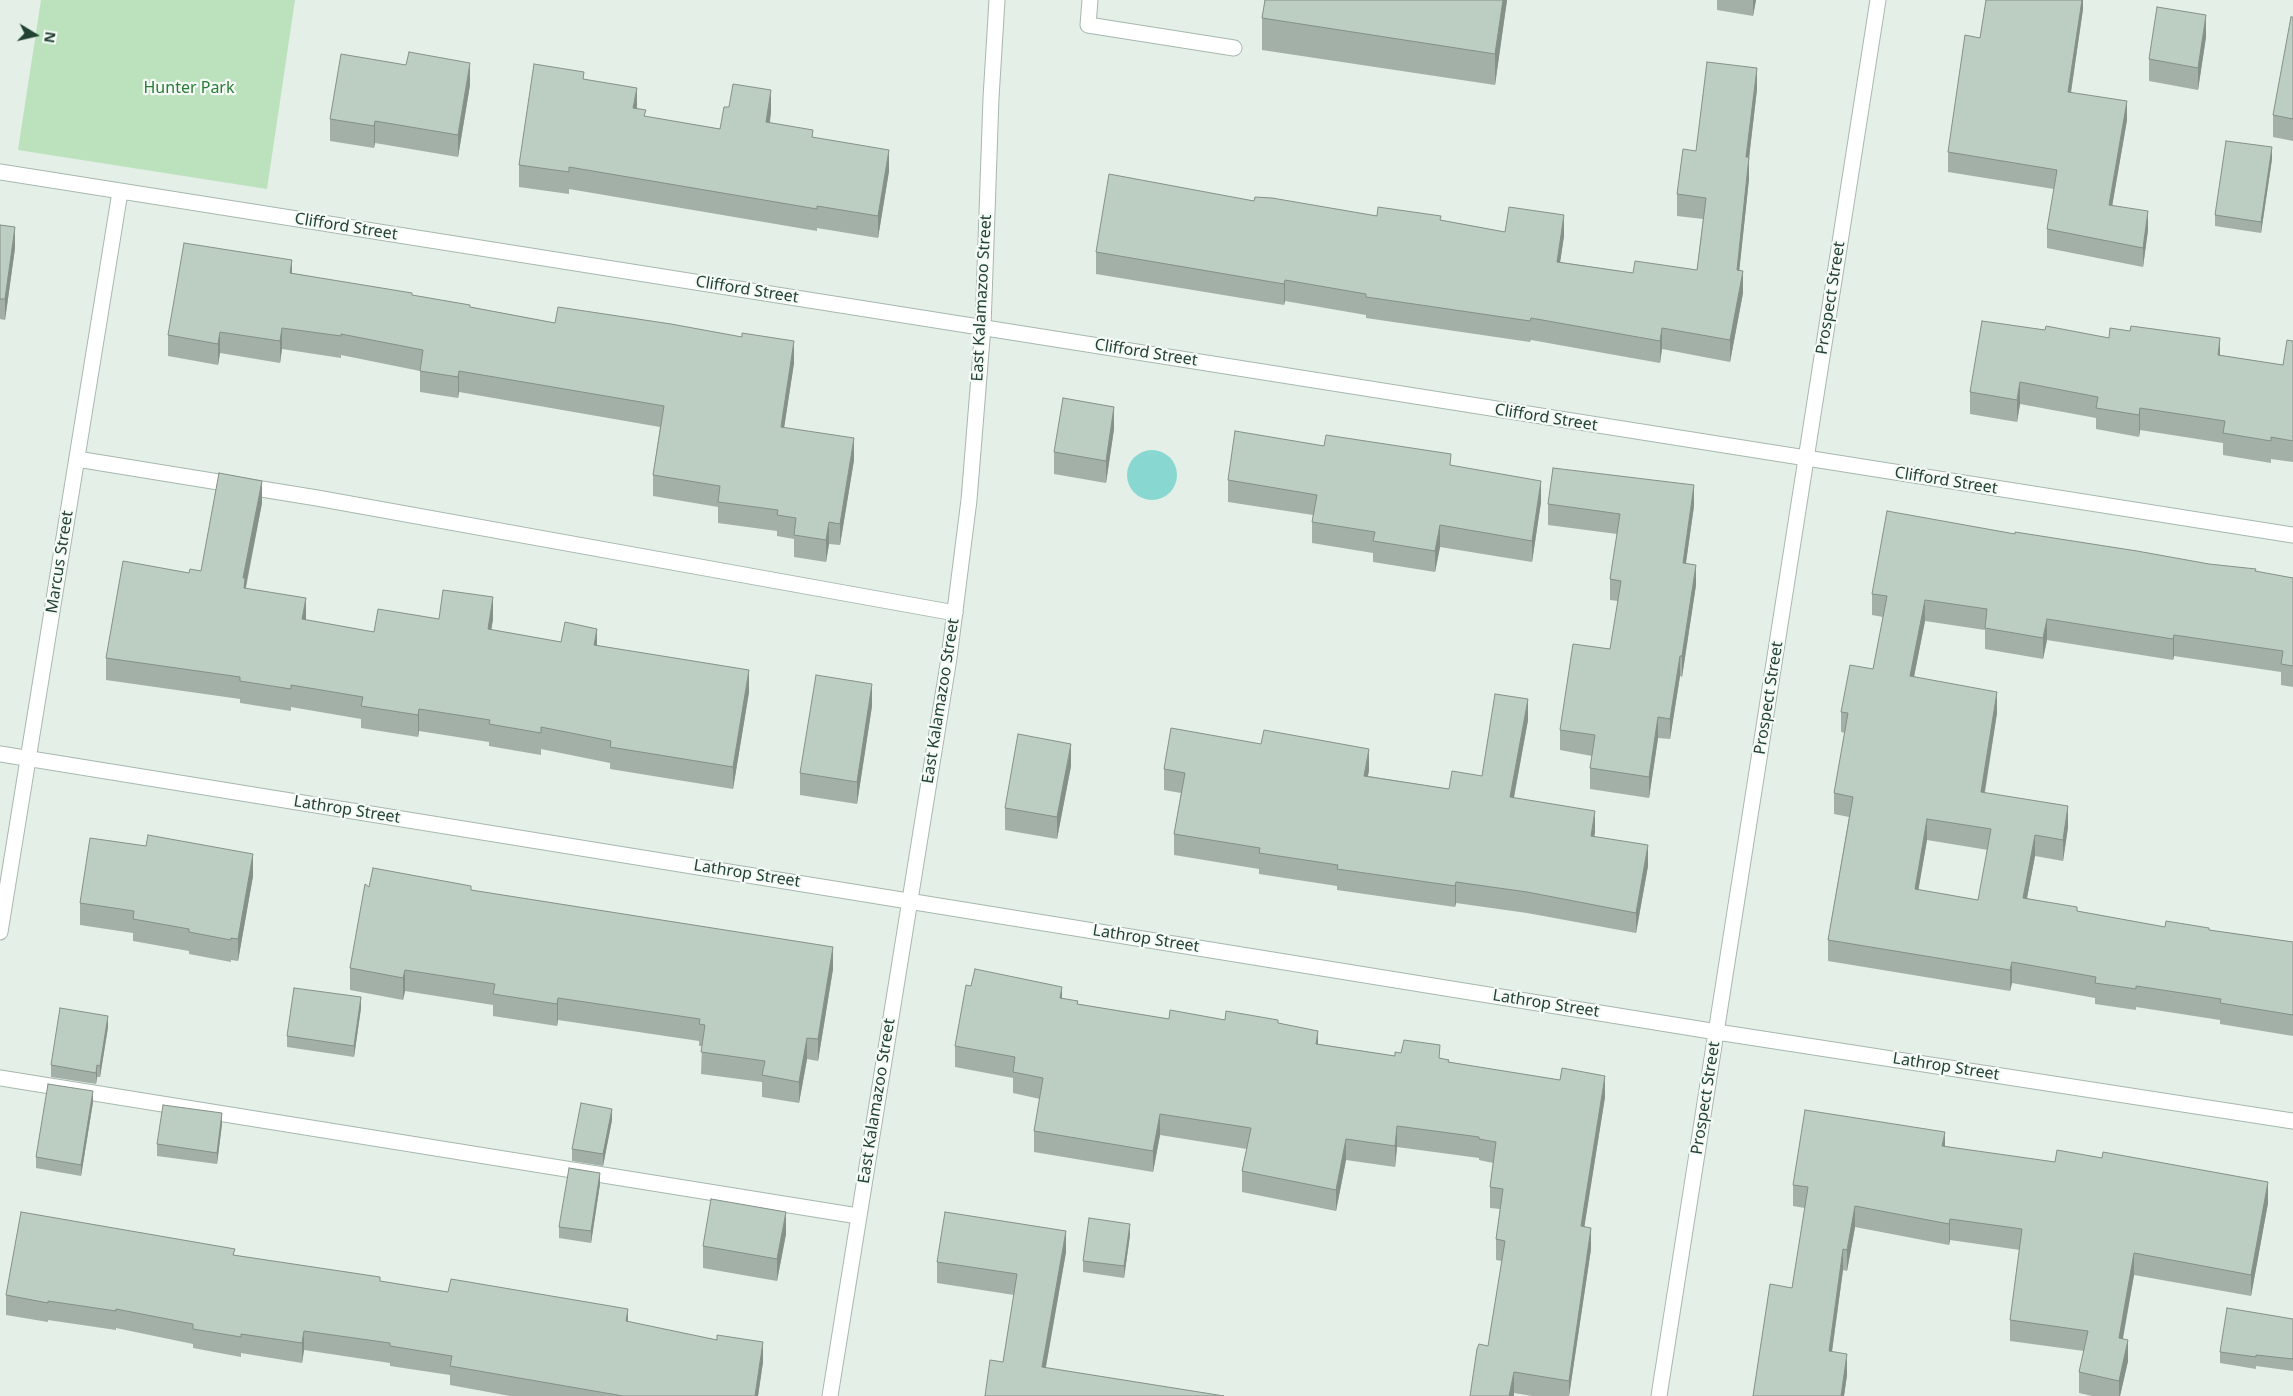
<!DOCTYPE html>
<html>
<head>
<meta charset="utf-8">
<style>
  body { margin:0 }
  #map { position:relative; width:2293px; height:1396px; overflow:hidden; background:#e4efe7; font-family:"Noto Sans",sans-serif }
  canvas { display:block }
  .north { position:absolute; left:10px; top:10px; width:50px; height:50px; -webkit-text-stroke:4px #f5faf7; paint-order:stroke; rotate:99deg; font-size:14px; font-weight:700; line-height:20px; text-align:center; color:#224232 }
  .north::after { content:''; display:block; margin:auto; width:18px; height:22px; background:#224232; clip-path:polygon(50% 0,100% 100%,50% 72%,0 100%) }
</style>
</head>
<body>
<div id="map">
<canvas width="2293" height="1396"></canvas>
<div class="north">N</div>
</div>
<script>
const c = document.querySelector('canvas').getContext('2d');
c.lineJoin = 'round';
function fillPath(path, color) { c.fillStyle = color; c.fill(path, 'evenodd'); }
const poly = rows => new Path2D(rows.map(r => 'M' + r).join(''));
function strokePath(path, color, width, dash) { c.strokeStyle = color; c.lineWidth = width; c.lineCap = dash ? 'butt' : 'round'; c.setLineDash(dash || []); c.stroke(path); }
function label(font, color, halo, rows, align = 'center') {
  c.font = font + ' "Noto Sans",sans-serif'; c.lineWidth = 4.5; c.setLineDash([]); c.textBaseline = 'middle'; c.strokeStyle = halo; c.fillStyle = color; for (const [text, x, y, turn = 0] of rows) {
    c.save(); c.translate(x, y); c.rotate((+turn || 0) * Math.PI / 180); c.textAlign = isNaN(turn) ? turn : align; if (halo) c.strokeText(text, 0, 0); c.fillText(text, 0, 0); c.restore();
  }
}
const green = poly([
  [41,0,295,0,267,189,18,150]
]);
const water = poly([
  '1127 475a25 25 0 1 1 50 0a25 25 0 1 1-50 0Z'
]);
const service = poly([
  [1090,0,1088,25,1234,48],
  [77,459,317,498,955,613],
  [0,1078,858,1216]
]);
const minor = poly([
  [0,172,2293,535],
  [0,754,1717,1032,2293,1121],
  [0,932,120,192],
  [1659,1396,1878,0]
]);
const tertiary = poly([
  [830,1396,949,658,969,500,983,327,991,98,997,0]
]);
const wall = poly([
  [1265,0,1507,0,1495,85,1262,50,1262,18],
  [1717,0,1756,0,1753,16,1717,10],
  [2083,0,2083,9,2071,93,2127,120,2112,206,2148,230,2143,267,2047,248,2047,229,2054,189,1948,172,1948,152,1980,38],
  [2293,17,2293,141,2273,137,2273,115],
  [2206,37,2198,90,2149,81,2149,59],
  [584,80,637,109,646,117,720,129,771,112,770,123,813,137,889,171,878,238,817,228,817,231,569,189,569,194,519,187,519,165],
  [470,85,458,157,375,143,374,148,330,141,330,119],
  [1757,89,1749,158,1749,179,1739,271,1743,293,1730,362,1662,349,1660,363,1531,340,1530,342,1366,318,1366,315,1285,301,1284,305,1096,274,1096,252,1254,201,1377,216,1441,220,1505,232,1564,236,1560,262,1633,273,1697,270,1703,219,1677,216,1677,194,1696,151],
  [2272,159,2261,233,2215,226,2215,215],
  [0,225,15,248,5,320,0,319],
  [292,273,555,323,794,363,784,427,854,460,840,545,829,544,826,562,794,557,794,539,777,536,777,531,718,523,718,507,653,496,653,475,660,427,459,392,458,398,420,392,420,371,341,355,341,358,282,349,280,363,220,353,218,365,168,356,168,335],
  [2045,330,2109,338,2283,365,2293,341,2293,462,2271,459,2271,463,2223,455,2223,443,2140,430,2139,437,2096,429,2096,418,2020,404,2017,422,1970,414,1970,392],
  [1114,429,1106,483,1054,474,1054,452],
  [1324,446,1451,465,1541,502,1532,562,1440,547,1435,572,1373,562,1373,553,1312,543,1312,522,1313,515,1228,502,1228,480],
  [262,503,246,588,306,620,374,632,439,619,493,619,491,630,561,642,597,645,749,692,733,789,610,769,610,763,541,749,541,755,489,746,489,742,419,731,418,737,361,728,361,719,291,707,291,711,240,703,240,699,106,680,106,658,189,573,201,571],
  [1548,504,1694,506,1686,563,1696,585,1682,677,1680,676,1670,739,1658,738,1649,798,1590,789,1590,768,1592,756,1560,750,1560,730,1610,649,1618,601,1610,600,1610,579,1617,534,1548,525],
  [2015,534,2256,572,2293,578,2293,687,2281,685,2281,672,2174,656,2173,660,2047,640,2043,659,1985,649,1985,630,1925,621,1914,676,1997,713,1985,793,2068,827,2063,861,2035,856,2027,898,2077,911,2165,927,2209,930,2293,942,2293,1036,2220,1024,2220,1020,2136,1007,2136,1010,2095,1004,2095,998,2012,983,2010,991,1828,961,1828,940,1849,817,1834,814,1834,793,1845,733,1841,732,1841,712,1873,669,1883,617,1872,615,1872,594],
  [1927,840,1988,850,1978,900,1918,890],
  [872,706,857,804,800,795,800,773],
  [1528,720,1514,798,1595,832,1594,836,1648,866,1636,933,1527,913,1456,903,1455,907,1337,890,1337,886,1259,874,1259,869,1174,855,1174,834,1181,793,1164,790,1164,769,1369,770,1368,776,1449,789,1482,776],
  [1071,766,1057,839,1005,830,1005,808],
  [253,876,238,961,231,960,231,962,189,954,189,951,133,941,133,933,80,925,80,903],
  [369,887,471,890,833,969,818,1061,807,1059,799,1103,762,1097,762,1082,701,1074,702,1046,699,1046,699,1041,558,1020,557,1026,493,1016,493,1005,405,991,403,1000,350,990,350,968],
  [1062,998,1078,1004,1169,1019,1225,1020,1278,1023,1318,1044,1395,1056,1440,1058,1449,1062,1605,1097,1584,1227,1591,1249,1569,1396,1532,1396,1514,1393,1488,1346,1502,1261,1496,1260,1496,1239,1500,1209,1490,1208,1490,1187,1493,1163,1479,1160,1479,1158,1397,1147,1395,1167,1346,1160,1336,1211,1242,1192,1242,1171,1247,1149,1160,1135,1153,1172,1034,1152,1034,1131,1040,1099,1013,1093,1013,1078,955,1067,955,1046],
  [361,1008,354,1057,287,1047,287,1036],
  [108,1027,100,1077,97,1077,96,1084,51,1077,51,1065],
  [93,1102,81,1176,36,1168,36,1157],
  [612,1120,603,1166,572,1161,572,1149],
  [222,1124,217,1164,157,1156,157,1144],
  [1945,1146,2268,1203,2251,1296,2134,1275,2123,1339,2128,1361,2120,1396,2092,1396,2079,1393,2079,1372,2084,1351,2010,1341,2010,1320,2020,1250,1950,1240,1949,1245,1855,1227,1847,1271,1843,1270,1832,1352,1847,1375,1844,1396,1753,1396,1792,1288,1805,1208,1793,1206,1793,1185],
  [600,1184,591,1243,559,1238,559,1227],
  [786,1234,777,1281,703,1268,703,1246],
  [1130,1235,1124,1278,1083,1272,1083,1261],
  [1066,1252,1046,1367,1003,1362,1014,1295,937,1283,937,1262],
  [235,1255,380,1281,628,1322,763,1362,758,1396,510,1396,450,1385,450,1375,390,1366,390,1363,304,1350,302,1363,241,1353,241,1357,193,1348,193,1344,116,1328,116,1330,48,1320,48,1322,6,1315,6,1295],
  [2293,1319,2293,1371,2256,1366,2256,1369,2220,1363,2220,1352]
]);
const shadedWall = poly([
  [1503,0,1507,0,1495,85,1495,54],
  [1753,0,1756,0,1753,16],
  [2082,0,2083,0,2083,9,2068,111,2068,92],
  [2206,15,2206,37,2198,90,2198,68],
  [470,63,470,85,458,157,458,135],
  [1757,68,1757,89,1749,158,1749,179,1737,292,1737,270,1746,157],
  [637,88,637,110,633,108],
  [771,90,771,112,766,144,766,122],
  [2127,101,2127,120,2109,224,2109,205],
  [375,121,375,143,374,148,374,126],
  [2272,147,2272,159,2261,233,2261,222],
  [889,150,889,171,878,238,878,216],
  [2148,211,2148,230,2143,267,2143,248],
  [1564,215,1564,236,1557,283,1557,262],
  [15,227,15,248,5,320,5,299],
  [292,260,292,282,290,273],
  [1743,271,1743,293,1730,362,1730,340],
  [1285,280,1285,301,1284,305,1284,284],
  [282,328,282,349,280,363,280,341],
  [1662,328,1662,349,1660,363,1660,341],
  [220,332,220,353,218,365,218,344],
  [2220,338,2220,360,2218,355],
  [794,341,794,363,781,448,781,427],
  [459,371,459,392,458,398,458,377],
  [2020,382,2020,404,2017,422,2017,400],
  [1114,407,1114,429,1106,483,1106,461],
  [2140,408,2140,430,2139,437,2139,415],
  [854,438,854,460,840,545,840,524],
  [262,481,262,503,245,590,245,600,243,578],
  [1541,481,1541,502,1532,562,1532,541],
  [1694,485,1694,506,1683,583,1683,563],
  [829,522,829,544,826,562,826,540],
  [1440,525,1440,547,1435,572,1435,551],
  [1696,565,1696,585,1682,677,1682,656],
  [493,597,493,619,488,651,488,629],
  [306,598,306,620,302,619],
  [1925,600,1925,621,1910,697,1910,676],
  [2047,619,2047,640,2043,659,2043,638],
  [597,629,597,651,594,645],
  [2174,635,2174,656,2173,660,2173,639],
  [1680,656,1680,676,1670,739,1670,719],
  [749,670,749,692,733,789,733,767],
  [872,684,872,706,857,804,857,782],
  [1997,692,1997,713,1981,813,1981,792],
  [1528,699,1528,720,1510,818,1510,797],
  [419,709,419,731,418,737,418,715],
  [1658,717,1658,738,1649,798,1649,777],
  [1071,744,1071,766,1057,839,1057,817],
  [1369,749,1369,770,1364,797,1364,776],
  [2068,806,2068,827,2063,861,2063,840],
  [1595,811,1595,832,1591,857,1591,836],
  [1927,819,1927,840,1915,910,1915,889],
  [2035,835,2035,856,2023,919,2023,898],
  [1648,845,1648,866,1636,933,1636,913],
  [253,854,253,876,238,961,238,939],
  [1456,882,1456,903,1455,907,1455,886],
  [833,947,833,969,818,1061,818,1039],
  [2012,962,2012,983,2010,991,2010,970],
  [405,970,405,991,403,1000,403,978],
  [1062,987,1062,1008,1060,998],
  [361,997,361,1008,354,1057,354,1046],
  [558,998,558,1020,557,1026,557,1004],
  [108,1016,108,1027,100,1077,100,1066],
  [1318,1031,1318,1052,1316,1044],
  [807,1038,807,1059,799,1103,799,1082],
  [97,1065,97,1077,96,1084,96,1073],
  [1605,1076,1605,1097,1581,1248,1581,1226],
  [93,1091,93,1102,81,1176,81,1165],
  [612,1109,612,1120,603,1166,603,1154],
  [222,1113,222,1124,217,1164,217,1153],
  [1160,1114,1160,1135,1153,1172,1153,1151],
  [1397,1126,1397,1147,1395,1167,1395,1146],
  [1945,1132,1945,1153,1942,1146],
  [1346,1139,1346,1160,1336,1211,1336,1190],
  [600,1173,600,1184,591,1243,591,1231],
  [2268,1182,2268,1203,2251,1296,2251,1275],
  [1855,1206,1855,1227,1847,1271,1847,1250],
  [786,1212,786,1234,777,1281,777,1259],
  [1950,1219,1950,1240,1949,1245,1949,1224],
  [1130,1224,1130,1235,1124,1278,1124,1266],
  [1591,1228,1591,1249,1569,1396,1569,1381],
  [1066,1231,1066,1252,1042,1388,1042,1367],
  [1843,1249,1843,1270,1829,1372,1829,1351],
  [2134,1253,2134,1275,2119,1359,2119,1338],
  [628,1309,628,1328,626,1321],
  [304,1331,304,1350,302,1363,302,1343],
  [2128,1340,2128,1361,2120,1396,2119,1396,2119,1381],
  [763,1342,763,1362,758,1396,755,1396],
  [1847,1354,1847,1375,1844,1396,1841,1396],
  [1514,1372,1514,1396,1509,1396]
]);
const building = poly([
  [1265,0,1503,0,1495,54,1262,18,1265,0],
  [1986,0,2082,0,2068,92,2127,101,2109,205,2148,211,2143,248,2047,229,2057,170,1948,152,1965,35,1980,38,1986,0],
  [2157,7,2206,15,2198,68,2149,59,2157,7],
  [2291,17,2293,17,2293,119,2273,115,2291,17],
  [409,52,470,63,458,135,375,121,374,126,330,119,341,54,406,65,409,52],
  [1707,62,1757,68,1746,157,1749,157,1737,270,1743,271,1730,340,1662,328,1660,341,1531,318,1530,321,1366,297,1366,294,1285,280,1284,284,1096,252,1109,174,1254,201,1255,197,1272,198,1377,216,1378,207,1441,216,1440,220,1505,232,1509,207,1564,215,1557,262,1633,273,1635,261,1697,270,1706,198,1677,194,1683,149,1696,151,1707,62],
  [534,64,584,72,583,79,637,88,633,108,646,110,644,116,720,129,724,107,729,107,733,84,771,90,766,122,813,130,812,137,889,150,878,216,817,206,817,209,569,167,569,172,519,165,534,64],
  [2226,141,2272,147,2261,222,2215,215,2226,141],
  [0,225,15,227,5,299,0,299,0,225],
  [184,243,292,260,290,273,412,293,412,295,470,305,470,307,555,323,558,307,671,324,742,337,742,333,794,341,781,427,854,438,840,524,829,522,826,540,794,535,796,518,777,515,778,510,718,502,720,486,653,475,664,406,459,371,458,377,420,371,423,350,341,334,341,336,282,328,280,341,220,332,218,344,168,335,184,243],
  [1982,321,2045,330,2046,326,2109,338,2110,328,2130,331,2131,326,2220,338,2218,355,2283,365,2287,340,2293,341,2293,441,2271,437,2271,441,2223,433,2225,421,2140,408,2139,415,2096,408,2098,397,2020,382,2017,400,1970,392,1982,321],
  [1063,398,1114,407,1106,461,1054,452,1063,398],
  [1235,431,1324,446,1326,435,1451,454,1450,465,1541,481,1532,541,1440,525,1435,551,1373,541,1375,532,1312,522,1317,495,1228,480,1235,431],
  [1553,468,1694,485,1683,563,1696,565,1682,656,1680,656,1670,719,1658,717,1649,777,1590,768,1595,735,1560,730,1573,644,1610,649,1621,581,1610,579,1620,514,1548,504,1553,468],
  [219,473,262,481,243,578,245,578,244,588,306,598,302,619,374,632,378,609,439,619,443,590,493,597,488,629,561,642,565,622,597,629,594,645,749,670,733,767,610,747,611,741,541,727,541,733,489,724,490,720,419,709,418,715,361,706,363,697,291,685,291,689,240,681,240,677,106,658,123,561,189,573,190,569,201,571,219,473],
  [1887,511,2015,534,2015,532,2137,551,2209,564,2256,569,2255,571,2293,578,2293,666,2281,664,2283,651,2174,635,2173,639,2047,619,2043,638,1985,628,1987,609,1925,600,1910,676,1997,692,1981,792,2068,806,2063,840,2035,835,2023,898,2077,907,2077,911,2165,927,2166,921,2209,928,2209,930,2293,942,2293,1015,2220,1003,2221,999,2136,986,2136,989,2095,983,2096,977,2012,962,2010,970,1828,940,1853,797,1834,793,1848,713,1841,712,1850,665,1873,669,1887,596,1872,594,1887,511],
  [1927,819,1991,829,1978,900,1915,889,1927,819],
  [816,675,872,684,857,782,800,773,816,675],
  [1495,694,1528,699,1510,797,1595,811,1591,836,1648,845,1636,913,1527,892,1456,882,1455,886,1337,869,1338,865,1259,853,1260,848,1174,834,1185,773,1164,769,1171,728,1261,744,1264,730,1369,749,1364,776,1449,789,1452,771,1482,776,1495,694],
  [1018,734,1071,744,1057,817,1005,808,1018,734],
  [148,835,253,854,238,939,231,938,231,940,189,932,189,929,133,919,134,911,80,903,90,838,146,846,148,835],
  [373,868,471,886,471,890,833,947,818,1039,807,1038,799,1082,762,1075,765,1061,701,1052,705,1025,699,1024,700,1019,558,998,557,1004,493,994,495,984,405,970,403,978,350,968,365,884,369,887,373,868],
  [975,969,1062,987,1060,998,1078,1001,1077,1004,1169,1019,1170,1010,1225,1020,1226,1011,1278,1020,1278,1023,1318,1031,1316,1044,1395,1056,1395,1052,1401,1053,1404,1040,1440,1045,1439,1058,1449,1060,1448,1062,1560,1080,1562,1068,1605,1076,1581,1226,1591,1228,1569,1381,1514,1372,1509,1396,1470,1396,1477,1349,1479,1344,1488,1346,1505,1241,1496,1239,1503,1189,1490,1187,1496,1142,1479,1139,1479,1137,1397,1126,1395,1146,1346,1139,1336,1190,1242,1171,1251,1128,1160,1114,1153,1151,1034,1131,1043,1078,1013,1072,1015,1057,955,1046,966,985,971,986,975,969],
  [294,988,361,997,354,1046,287,1036,294,988],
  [60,1008,108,1016,100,1066,97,1065,96,1073,51,1065,60,1008],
  [48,1084,93,1091,81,1165,36,1157,48,1084],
  [581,1103,612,1109,603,1154,572,1149,581,1103],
  [163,1105,222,1113,217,1153,157,1144,163,1105],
  [1805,1110,1945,1132,1942,1146,2055,1162,2057,1150,2102,1158,2103,1152,2268,1182,2251,1275,2134,1253,2119,1338,2128,1340,2119,1381,2079,1372,2088,1331,2010,1320,2022,1229,1950,1219,1949,1224,1855,1206,1847,1250,1843,1249,1829,1351,1847,1354,1841,1396,1753,1396,1770,1284,1792,1288,1808,1187,1793,1185,1805,1110],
  [569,1168,600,1173,591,1231,559,1227,569,1168],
  [711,1199,786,1212,777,1259,703,1246,711,1199],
  [21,1212,235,1249,233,1255,380,1277,380,1281,448,1292,451,1279,628,1309,626,1321,717,1340,717,1335,763,1342,755,1396,623,1396,450,1366,452,1356,390,1346,390,1343,304,1331,302,1343,241,1334,241,1337,193,1329,193,1324,116,1309,116,1311,48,1301,48,1303,6,1295,21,1212],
  [945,1212,1066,1231,1042,1367,1224,1396,985,1396,990,1360,1003,1362,1017,1274,937,1262,945,1212],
  [1089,1218,1130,1224,1124,1266,1083,1261,1089,1218],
  [2227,1308,2293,1319,2293,1359,2256,1355,2256,1357,2220,1352,2227,1308]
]);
const parkNames = [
  ["Hunter Park",189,88]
];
const streetNames = [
  ["Clifford Street",346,227,9],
  ["Clifford Street",747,290,9],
  ["East Kalamazoo Street",982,298,-87],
  ["Prospect Street",1831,298,-81],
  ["Clifford Street",1146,353,9],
  ["Clifford Street",1546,418,9],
  ["Clifford Street",1946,481,9],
  ["Marcus Street",60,562,-81],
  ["Prospect Street",1769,698,-81],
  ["East Kalamazoo Street",941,701,-81],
  ["Lathrop Street",347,810,9],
  ["Lathrop Street",747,874,9],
  ["Lathrop Street",1146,939,9],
  ["Lathrop Street",1546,1004,9],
  ["Lathrop Street",1946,1067,9],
  ["Prospect Street",1706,1098,-81],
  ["East Kalamazoo Street",877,1101,-81]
];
fillPath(green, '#bce1bd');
fillPath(water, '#88d7d1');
strokePath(service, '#a6b8ad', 17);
strokePath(minor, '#a6b8ad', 17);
strokePath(tertiary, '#a6b8ad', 17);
strokePath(service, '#fff', 15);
strokePath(minor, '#fff', 15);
strokePath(tertiary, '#fff', 15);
fillPath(wall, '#a2b0a7');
fillPath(shadedWall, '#849088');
fillPath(building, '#bccdc2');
strokePath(building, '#849088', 1);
label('16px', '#287c35', '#f5faf7', parkNames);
label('16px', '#224232', '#f5faf7', streetNames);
</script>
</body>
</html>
